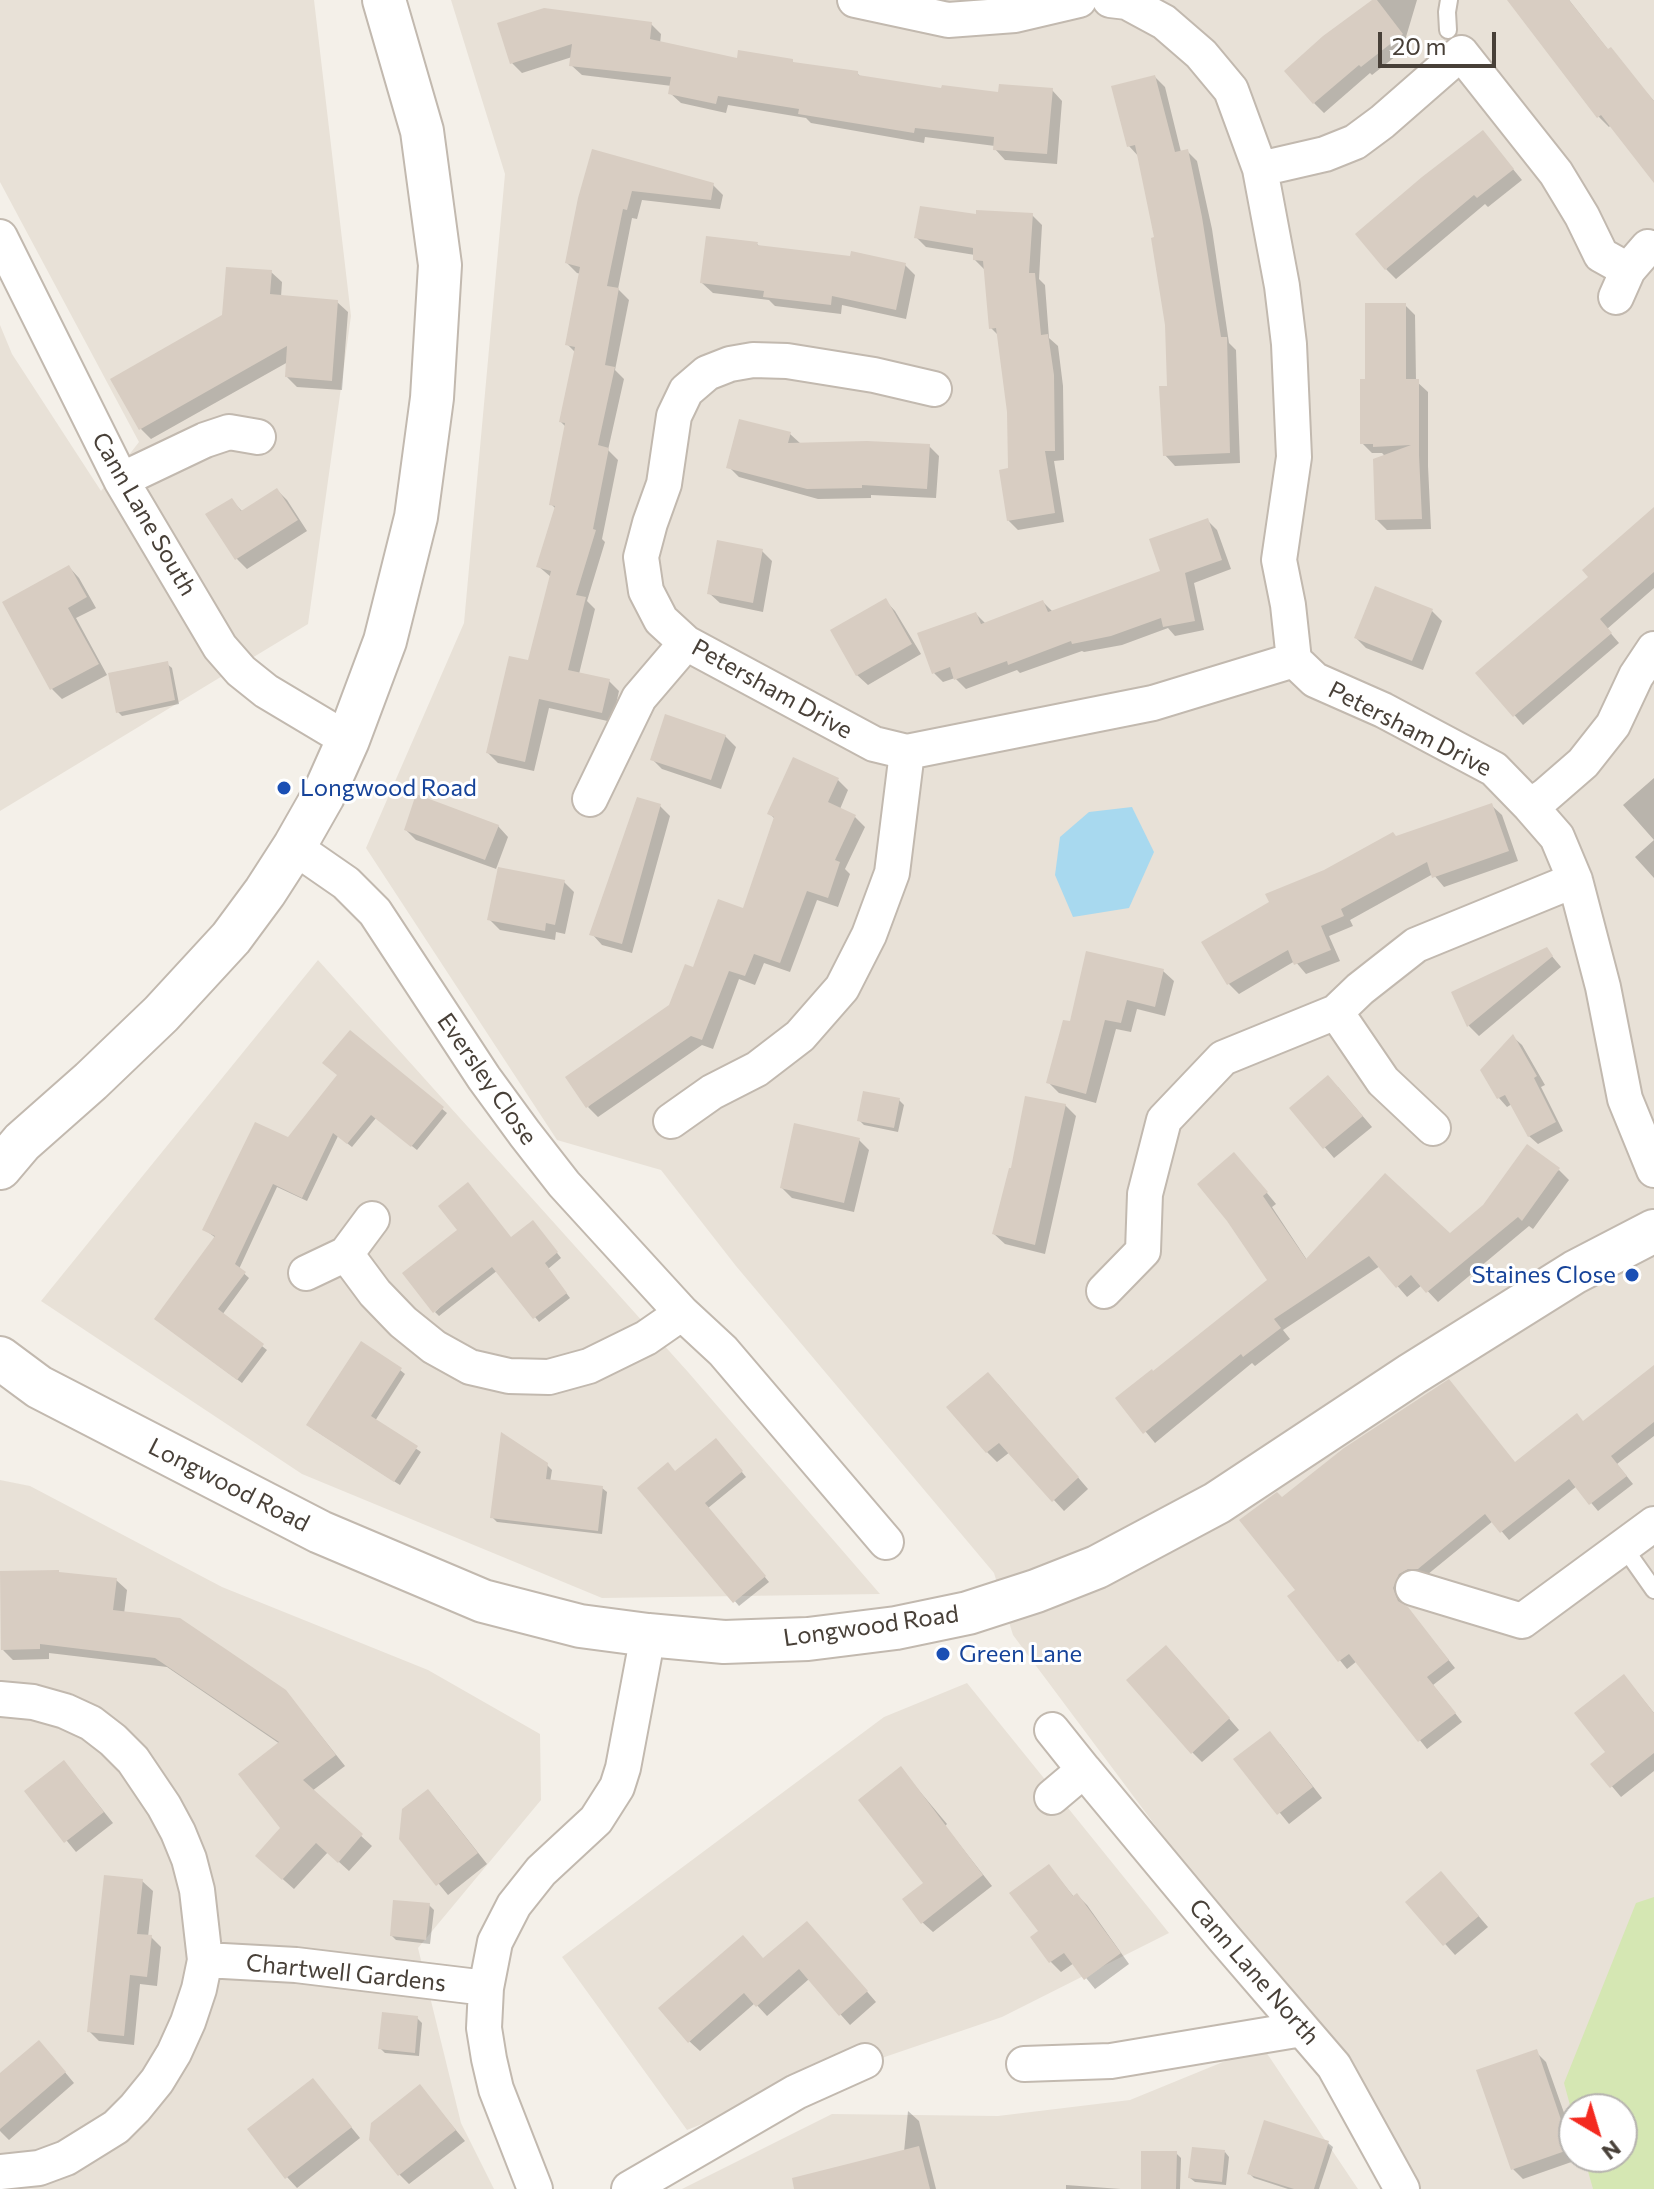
<!DOCTYPE html>
<html>
<head>
<meta charset="utf-8">
<style>
  body { margin:0 }
  #map { position:relative; width:1654px; height:2189px; overflow:hidden; background:#f4f0e9; font-family:Commissioner,sans-serif }
  canvas { display:block }
  .north { position:absolute; left:1558px; top:2093px; width:80px; height:80px; box-sizing:border-box; background:#fff; border:2px solid #b6b3af; border-radius:50%; rotate:142deg; font-size:22px; font-weight:700; line-height:32px; text-align:center; color:#484038 }
  .north::after { content:''; display:block; margin:auto; width:28px; height:36px; background:#f42a20; clip-path:polygon(50% 0,100% 100%,50% 72%,0 100%) }
  .scale { position:absolute; left:1378px; top:32px; width:118px; height:36px; box-sizing:border-box; border:4px solid #484038; border-top:0; padding-left:10px; font-size:24px; line-height:28px; white-space:nowrap; color:#484038; -webkit-text-stroke:6px #fff; paint-order:stroke }
</style>
</head>
<body>
<div id="map">
<canvas width="1654" height="2189"></canvas>
<div class="north">N</div>
<div class="scale">20 m</div>
</div>
<script>
const c = document.querySelector('canvas').getContext('2d');
c.lineJoin = 'round';
function fillPath(path, color) { c.fillStyle = color; c.fill(path, 'evenodd'); }
const poly = rows => new Path2D(rows.map(r => 'M' + r).join(''));
function strokePath(path, color, width, dash) { c.strokeStyle = color; c.lineWidth = width; c.lineCap = dash ? 'butt' : 'round'; c.setLineDash(dash || []); c.stroke(path); }
function label(font, color, halo, rows, align = 'center') {
  c.font = font + ' Commissioner,sans-serif'; c.lineWidth = 6; c.setLineDash([]); c.textBaseline = 'middle'; c.strokeStyle = halo; c.fillStyle = color; for (const [text, x, y, turn = 0] of rows) {
    c.save(); c.translate(x, y); c.rotate((+turn || 0) * Math.PI / 180); c.textAlign = isNaN(turn) ? turn : align; if (halo) c.strokeText(text, 0, 0); c.fillText(text, 0, 0); c.restore();
  }
}
const residential = poly([
  [0,0,314,0,351,316,308,624,0,811,0,325,12,354,101,491,139,442,0,182],
  [451,0,1654,0,1654,2189,1413,2189,1190,1872,1013,1635,994,1573,736,1266,661,1170,557,1140,366,848,464,623,505,174],
  [1574,2109,1622,2109,1622,2157,1574,2157],
  [318,960,688,1372,880,1594,602,1598,302,1474,41,1301],
  [0,1480,30,1486,222,1587,428,1670,540,1734,541,1800,418,1948,461,2123,494,2189,0,2189],
  [967,1683,1169,1933,1002,2017,782,2092,687,2130,562,1957,884,1717],
  [1262,2046,1358,2189,682,2189,832,2114,998,2116,1130,2100]
]);
const green = poly([
  [1654,1897,1654,2189,1593,2189,1584,2157,1622,2157,1622,2109,1574,2109,1574,2120,1564,2083,1636,1903]
]);
const water = poly([
  [1132,807,1154,852,1129,908,1073,917,1055,875,1060,837,1089,812]
]);
const shadow = poly([
  [1374,0,1417,0,1406,37,1411,44,1372,75,1370,73,1324,113,1314,103],
  [1509,0,1569,0,1609,51,1654,101,1654,175,1611,125,1609,127,1599,117],
  [500,24,651,24,661,34,660,44,738,60,792,61,796,65,857,73,861,77,943,91,1000,94,1052,90,1062,101,1057,164,1005,160,995,149,995,146,925,137,924,143,811,123,806,118,728,105,726,113,681,103,670,93,672,86,582,75,571,65,572,57,522,73,512,63],
  [1155,77,1165,87,1181,152,1187,151,1197,161,1212,229,1229,343,1236,350,1240,463,1175,466,1165,455,1169,388,1167,325,1157,239,1140,158,1129,146],
  [1483,133,1522,180,1488,207,1485,204,1396,279,1386,269],
  [594,151,713,185,723,195,720,209,642,200,637,219,632,218,618,289,629,300,615,370,624,379,608,450,618,460,602,539,605,542,587,601,595,609,579,674,609,681,619,691,612,722,549,708,534,771,498,763,488,753,530,663,551,577,538,566,556,509,551,504,566,427,561,422,576,353,567,344,581,274,577,273,567,263],
  [1032,215,1042,225,1039,279,1045,285,1049,338,1058,346,1063,386,1064,460,1054,461,1064,522,1018,530,1008,520,1009,412,999,336,991,328,985,270,975,260,975,255,926,247,916,237,978,216],
  [757,244,760,247,905,265,915,275,906,319,842,305,841,314,775,306,769,300,713,293,702,283],
  [271,272,282,282,281,297,337,302,348,312,342,390,297,387,287,377,288,362,151,439,141,429,113,380,224,316],
  [1405,305,1415,315,1416,381,1428,392,1428,466,1431,529,1387,530,1376,519,1385,456,1382,453,1372,453,1362,443],
  [790,434,801,444,929,446,939,456,936,498,871,495,871,498,818,499,739,477,729,467],
  [277,490,287,500,307,531,247,569,237,559,208,515,232,501,243,512],
  [1654,510,1654,588,1607,629,1619,643,1523,725,1478,673,1591,577],
  [1207,520,1217,530,1231,569,1194,583,1204,630,1175,636,1168,628,1122,645,1084,652,1082,651,1020,673,1017,670,966,689,955,678,943,682,934,673,976,614,986,624,1043,602,1053,612,1162,572],
  [762,551,772,561,763,612,720,603,709,593],
  [69,567,79,578,96,608,76,618,107,675,62,699,52,689],
  [1376,589,1432,611,1442,621,1423,670,1366,648,1356,638],
  [885,600,895,611,921,654,868,685,857,675],
  [167,664,172,668,179,704,122,716,118,712],
  [725,736,736,747,721,789,662,769,652,759],
  [794,760,838,780,848,790,840,809,855,817,865,827,845,869,850,874,838,907,817,900,790,972,764,963,755,985,739,979,713,1049,702,1045,598,1117,588,1107,671,1007,694,969,744,911,776,820,769,813],
  [1654,778,1654,878,1635,857,1654,840,1623,805],
  [1491,805,1502,815,1518,861,1444,887,1433,874,1350,920,1353,926,1329,936,1340,961,1306,974,1295,961,1239,994,1229,984,1204,942,1396,838],
  [660,806,670,816,632,953,602,945,592,934],
  [498,826,508,837,496,869,564,882,574,892,565,934,556,932,555,940,500,930,489,919,499,870,416,840,406,830],
  [1546,949,1561,967,1479,1036,1469,1026,1453,993],
  [1163,971,1174,981,1165,1016,1137,1009,1131,1032,1116,1029,1096,1103,1059,1093,1049,1083,1071,1024],
  [350,1033,447,1113,417,1150,376,1118,352,1147,338,1136,307,1201,277,1187,239,1269,249,1278,222,1315,267,1350,242,1383,161,1323,216,1238,205,1230,288,1140,340,1075],
  [1513,1037,1522,1045,1545,1085,1541,1087,1563,1131,1538,1144,1529,1136,1512,1104,1507,1107,1499,1098,1483,1070],
  [1338,1087,1372,1127,1334,1158,1291,1108],
  [899,1100,904,1105,898,1132,864,1125,859,1120],
  [1065,1105,1076,1116,1045,1254,1005,1244,994,1234],
  [859,1140,869,1150,854,1212,792,1198,782,1188],
  [1244,1165,1276,1204,1272,1207,1307,1260,1449,1236,1559,1170,1569,1180,1533,1229,1529,1226,1438,1302,1422,1285,1407,1297,1380,1266,1283,1330,1290,1339,1255,1366,1252,1363,1155,1443,1118,1398,1153,1373,1270,1280],
  [537,1227,561,1258,548,1269,570,1298,539,1322,498,1270,439,1316,435,1312,512,1239],
  [400,1370,405,1374,375,1421,421,1452,400,1485,313,1429],
  [1654,1376,1654,1436,1617,1464,1633,1484,1598,1511,1577,1486,1509,1540,1493,1521,1400,1597,1404,1607,1415,1618,1455,1668,1433,1685,1462,1722,1427,1749,1357,1661,1347,1669,1289,1597,1298,1590,1282,1500,1516,1464,1584,1423],
  [998,1384,1088,1489,1064,1511,1010,1452,997,1462,987,1452],
  [720,1445,746,1477,708,1508,769,1582,739,1606,640,1488,676,1474],
  [547,1465,552,1470,550,1482,602,1488,607,1492,602,1534,497,1522,492,1517],
  [60,1574,116,1580,127,1590,124,1614,294,1702,345,1766,312,1791,372,1846,349,1871,328,1852,294,1889,268,1866,283,1828,280,1744,167,1667,49,1653,49,1659,13,1660,3,1650],
  [1176,1657,1239,1730,1202,1762,1192,1752],
  [1633,1687,1654,1713,1654,1771,1621,1797,1593,1764,1608,1752],
  [1280,1744,1322,1798,1289,1824,1236,1759],
  [901,1769,947,1824,945,1826,992,1886,933,1932,922,1922,926,1884],
  [73,1773,113,1823,76,1852,27,1792],
  [438,1802,487,1864,448,1895,401,1838],
  [1049,1866,1074,1897,1077,1895,1087,1905,1129,1964,1095,1989,1074,1963,1061,1972,1051,1962,1033,1937,1041,1932],
  [142,1881,153,1891,148,1937,151,1937,161,1947,157,1986,140,1984,134,2045,99,2041,89,2031],
  [1451,1884,1488,1927,1455,1955,1408,1902],
  [429,1905,434,1910,430,1944,396,1940,392,1936],
  [817,1934,876,2002,850,2025,809,1979,767,2016,755,2003,700,2051,689,2041,763,1960],
  [417,2018,422,2023,419,2056,385,2053,380,2048],
  [1536,2052,1546,2062,1574,2141,1574,2157,1579,2157,1580,2159,1523,2179,1513,2169],
  [49,2053,74,2083,9,2140,0,2131,0,2076],
  [313,2080,360,2138,297,2188,287,2177],
  [420,2087,465,2141,409,2184,399,2174],
  [908,2111,919,2121,936,2189,838,2189,904,2152],
  [1328,2143,1333,2147,1319,2189,1288,2189,1254,2178,1249,2173],
  [1225,2152,1229,2157,1226,2185,1195,2182,1190,2178],
  [1176,2153,1181,2158,1180,2189,1143,2189],
  [1066,2185,1121,2189,1066,2189]
]);
const building = poly([
  [1372,0,1377,0,1403,34,1361,67,1359,65,1313,104,1284,71,1323,36],
  [1507,0,1569,0,1608,49,1611,47,1654,101,1654,183,1601,115,1597,118],
  [544,8,652,22,650,39,737,58,738,50,793,59,793,62,858,71,858,75,941,88,942,85,998,92,999,84,1053,88,1047,154,993,150,994,137,915,128,914,133,798,114,799,109,718,96,716,104,668,94,671,77,569,66,572,44,510,64,497,23],
  [1155,75,1175,152,1188,149,1202,217,1221,337,1227,337,1230,453,1163,456,1159,386,1167,386,1165,325,1151,238,1154,237,1135,145,1127,147,1111,86],
  [1483,130,1514,169,1477,198,1474,195,1385,270,1355,234,1422,177],
  [592,149,714,183,711,200,632,191,627,210,623,209,607,286,619,288,605,365,615,367,598,445,609,448,593,529,596,530,576,595,586,597,568,670,610,679,602,713,539,699,525,762,486,753,509,656,528,660,551,571,536,567,555,506,549,505,565,423,559,422,575,347,565,345,580,267,565,263,578,198],
  [920,206,976,214,976,210,1033,213,1029,273,1035,273,1041,335,1048,334,1054,375,1055,451,1045,451,1055,513,1007,521,999,470,1008,468,1007,412,996,328,989,329,983,261,973,260,973,248,914,238],
  [706,236,758,242,757,245,850,256,851,251,906,263,896,310,832,296,831,305,763,297,764,291,700,283],
  [226,267,272,270,270,294,338,300,332,381,285,377,287,346,139,430,110,379,222,315],
  [1365,303,1406,303,1406,379,1419,379,1419,455,1422,519,1375,520,1373,459,1411,445,1373,447,1373,444,1360,444,1360,379,1365,379],
  [739,419,791,432,788,443,867,441,930,444,927,489,862,485,862,488,807,489,726,468],
  [277,488,298,520,235,560,205,514,232,498,241,511],
  [1654,507,1654,572,1600,619,1612,633,1513,717,1475,673,1588,577,1582,570],
  [1208,518,1222,560,1185,573,1195,621,1163,627,1161,618,1111,636,1072,644,1071,641,1008,665,1007,661,954,680,950,667,932,674,917,633,976,612,981,624,1043,600,1048,612,1160,571,1149,539],
  [717,540,763,549,753,603,707,594],
  [69,565,87,597,68,608,99,664,50,690,2,602],
  [1375,586,1433,609,1412,661,1354,638],
  [886,598,912,644,856,676,830,630],
  [168,661,175,700,116,713,108,673],
  [665,714,726,735,711,780,650,760],
  [793,757,839,778,828,802,856,815,835,860,840,862,828,898,807,891,780,963,754,954,745,976,729,971,702,1040,691,1036,586,1108,565,1077,669,1005,685,964,693,967,718,899,743,908,774,817,767,814],
  [416,794,499,825,485,860,404,830],
  [637,797,661,804,622,944,589,935],
  [1492,803,1509,851,1432,878,1427,862,1341,909,1344,916,1321,926,1331,950,1294,965,1288,950,1227,985,1201,942,1269,902,1265,894,1324,870,1393,832,1396,836],
  [498,867,565,880,555,925,546,923,545,931,487,920],
  [1547,947,1553,956,1467,1027,1451,992],
  [1086,951,1164,969,1155,1007,1127,1000,1121,1023,1105,1020,1086,1094,1046,1083,1063,1020,1070,1021],
  [350,1030,444,1107,411,1147,371,1115,347,1144,333,1133,302,1198,273,1184,235,1264,246,1272,218,1309,264,1344,237,1380,154,1319,215,1236,202,1230,255,1122,288,1137,337,1075,322,1063],
  [1513,1034,1537,1076,1534,1078,1556,1122,1528,1137,1505,1095,1497,1099,1480,1070],
  [1328,1075,1363,1116,1323,1149,1289,1108],
  [863,1091,900,1098,894,1128,857,1121],
  [1025,1096,1066,1104,1035,1245,992,1234,1009,1168,1011,1168],
  [794,1123,860,1138,844,1203,780,1188],
  [1527,1144,1560,1168,1522,1221,1518,1217,1426,1293,1411,1275,1396,1288,1369,1256,1274,1319,1281,1328,1243,1357,1241,1354,1143,1434,1115,1398,1152,1369,1153,1371,1267,1280,1227,1221,1197,1184,1234,1152,1268,1192,1263,1196,1306,1259,1385,1173,1450,1233,1483,1205],
  [468,1182,511,1237,533,1220,558,1252,545,1263,567,1293,533,1319,492,1267,433,1313,402,1273,457,1230,438,1206],
  [361,1341,402,1368,371,1416,418,1446,394,1482,306,1425],
  [1654,1365,1654,1422,1611,1456,1627,1476,1589,1505,1569,1479,1500,1533,1485,1514,1418,1569,1408,1569,1399,1574,1393,1588,1398,1601,1408,1607,1449,1660,1427,1677,1456,1713,1418,1742,1349,1654,1338,1662,1287,1596,1295,1590,1239,1520,1277,1492,1282,1497,1344,1448,1449,1379,1515,1462,1577,1413,1583,1421],
  [988,1372,1079,1477,1052,1502,999,1443,986,1453,946,1407],
  [501,1432,548,1463,546,1479,603,1486,598,1531,490,1518],
  [716,1438,743,1471,705,1503,766,1576,733,1603,637,1488,668,1462,675,1471],
  [59,1570,59,1572,117,1578,113,1610,180,1618,286,1690,336,1755,303,1780,363,1834,338,1863,316,1843,282,1880,255,1856,280,1828,238,1774,279,1742,155,1658,40,1644,40,1649,1,1650,0,1571],
  [1166,1645,1230,1718,1191,1754,1126,1680],
  [1624,1674,1654,1713,1654,1753,1610,1788,1590,1764,1605,1752,1574,1713],
  [1270,1731,1313,1787,1277,1815,1233,1759],
  [64,1760,104,1812,64,1843,24,1791],
  [901,1766,983,1875,921,1924,902,1899,923,1883,858,1800],
  [428,1789,478,1853,436,1886,399,1839,402,1809],
  [1049,1864,1073,1896,1077,1893,1121,1953,1084,1980,1064,1953,1049,1963,1030,1937,1038,1931,1009,1893],
  [1441,1871,1479,1916,1443,1946,1405,1902],
  [104,1875,143,1879,137,1934,152,1935,147,1977,130,1975,124,2036,87,2032],
  [393,1900,430,1903,426,1940,390,1936],
  [807,1921,868,1991,839,2016,799,1969,756,2007,744,1993,688,2043,658,2008,743,1935,763,1958],
  [382,2012,418,2016,415,2053,378,2049],
  [39,2040,66,2072,0,2129,0,2073],
  [1537,2049,1571,2149,1511,2170,1476,2070],
  [313,2078,352,2127,285,2179,247,2129],
  [420,2084,456,2130,398,2176,369,2140,371,2123],
  [1264,2120,1329,2141,1314,2189,1294,2189,1247,2174],
  [919,2146,930,2189,794,2189,792,2178],
  [1192,2147,1225,2150,1222,2182,1188,2178],
  [1141,2151,1177,2151,1176,2189,1141,2189]
]);
const service = poly([
  [1448,30,1447,12,1449,0],
  [1623,1546,1654,1590]
]);
const minor = poly([
  [855,0,948,20,1015,15,1079,0],
  [1110,0,1127,2,1164,22,1201,54,1231,90,1260,169,1282,286,1289,344,1294,457,1279,560,1288,605,1294,660],
  [1260,169,1325,154,1355,142,1382,122,1461,53,1556,173,1582,216,1601,255,1628,270],
  [0,237,121,480,220,647,241,671,266,691,348,740],
  [1616,297,1628,270,1648,247],
  [934,389,874,375,787,361,753,360,730,364,707,373,686,391,674,416,664,484,650,523,641,557,646,591,661,620,686,643,874,744,907,752,1153,703,1294,660,1315,680,1383,710,1494,769,1530,806,1557,837,1575,880,1603,987,1625,1099,1654,1170],
  [121,480,205,440,229,432,258,437],
  [590,799,639,698,686,643],
  [1530,806,1545,796,1583,763,1613,725,1636,676,1654,649],
  [294,847,346,883,375,912,484,1078,525,1134,564,1184,682,1313,646,1338,589,1366,549,1377,509,1376,470,1367,434,1347,403,1322,375,1293,346,1254],
  [1336,1012,1383,1081,1433,1128],
  [671,1121,712,1092,757,1069,800,1036,842,988,869,935,892,873,907,752],
  [306,1273,346,1254,372,1219],
  [1104,1291,1143,1251,1145,1194,1164,1120,1223,1058,1336,1012,1360,989,1416,945,1575,880],
  [682,1313,723,1351,886,1542],
  [1413,1588,1522,1621,1654,1524],
  [0,1699,33,1702,65,1711,91,1723,113,1740,133,1760,164,1806,178,1832,189,1859,197,1890,205,1960,199,1989,188,2022,174,2053,157,2081,135,2108,116,2127,66,2158,39,2168,0,2172],
  [1084,1770,1223,1937,1334,2066,1402,2189],
  [1052,1797,1084,1770,1052,1730],
  [205,1960,296,1965,486,1988],
  [1024,2064,1111,2061,1302,2029],
  [535,2189,496,2089,489,2059,484,2028,486,1988,495,1942,514,1905,541,1871,596,1820,617,1787,623,1768,648,1635],
  [629,2189,796,2092,865,2061]
]);
const tertiary = poly([
  [0,1168,22,1142,91,1081,161,1014,231,938,265,892,294,847,323,796,348,740,385,641,416,517,432,398,440,265,422,131,384,0],
  [0,1358,39,1387,320,1532,483,1601,580,1626,648,1635,724,1642,808,1639,896,1628,968,1613,1036,1591,1097,1567,1217,1503,1412,1374,1575,1272,1654,1231]
]);
const markers = [
  [284,788,8,"#1a4fb4"],
  [1632,1275,8,"#1a4fb4"],
  [943,1654,8,"#1a4fb4"]
];
const streetNames = [
  ["Cann Lane South",144,514,60],
  ["Petersham Drive",772,689,29],
  ["Petersham Drive",1410,729,27],
  ["Eversley Close",487,1079,55],
  ["Longwood Road",229,1485,27],
  ["Longwood Road",871,1626,-8],
  ["Cann Lane North",1254,1972,49],
  ["Chartwell Gardens",346,1973,6]
];
const transitNames = [
  ["Longwood Road",300,788],
  ["Staines Close",1616,1275,"right"],
  ["Green Lane",959,1654]
];
fillPath(residential, '#e8e1d7');
fillPath(green, '#d5e7b3');
fillPath(water, '#a8d9ef');
fillPath(shadow, '#0003');
fillPath(building, '#d8cdc2');
strokePath(service, '#c2b9af', 20);
strokePath(minor, '#c2b9af', 38);
strokePath(tertiary, '#c2b9af', 46);
strokePath(service, '#fff', 16);
strokePath(minor, '#fff', 34);
strokePath(tertiary, '#fff', 42);
for (const [x, y, r, color] of markers) { const dot = new Path2D(); dot.arc(x, y, r, 0, 2 * Math.PI); c.fillStyle = color; c.fill(dot); strokePath(dot, '#fff', 3); }
label('24px', '#484038', '#fff', streetNames);
label('24px', '#164399', '#fff', transitNames, 'left');
</script>
</body>
</html>
